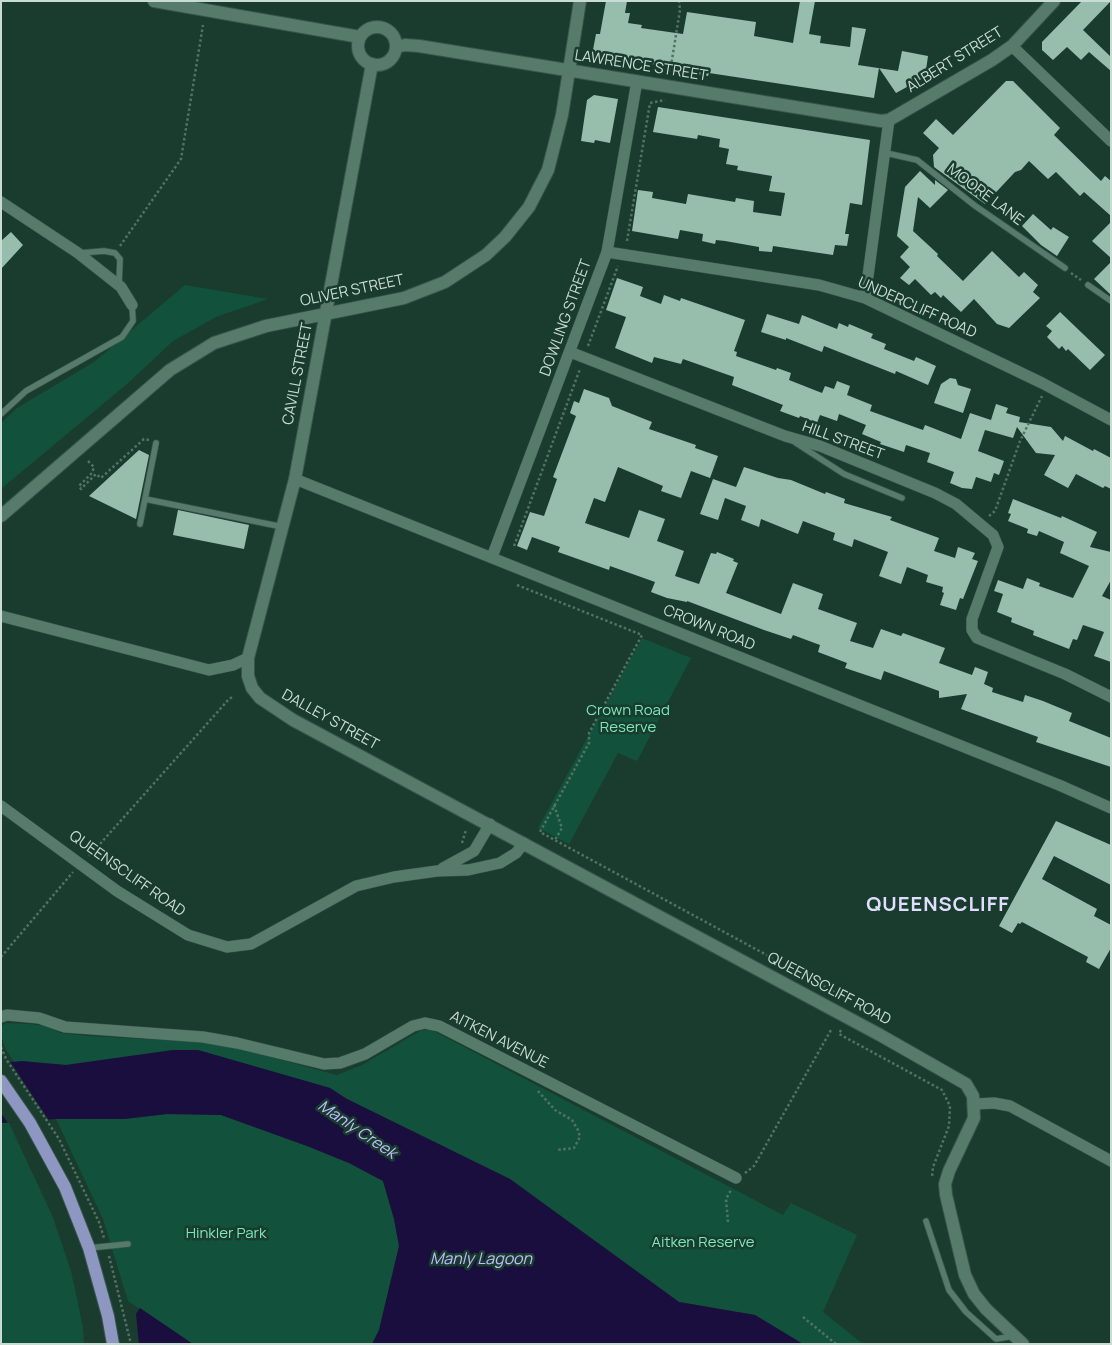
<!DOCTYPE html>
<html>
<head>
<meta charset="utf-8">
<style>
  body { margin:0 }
  #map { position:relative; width:1112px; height:1345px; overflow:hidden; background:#193c2e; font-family:Manrope,sans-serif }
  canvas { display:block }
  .frame { position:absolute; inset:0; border:2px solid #c9dcd3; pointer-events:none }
</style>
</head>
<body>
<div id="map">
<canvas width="1112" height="1345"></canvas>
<div class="frame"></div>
</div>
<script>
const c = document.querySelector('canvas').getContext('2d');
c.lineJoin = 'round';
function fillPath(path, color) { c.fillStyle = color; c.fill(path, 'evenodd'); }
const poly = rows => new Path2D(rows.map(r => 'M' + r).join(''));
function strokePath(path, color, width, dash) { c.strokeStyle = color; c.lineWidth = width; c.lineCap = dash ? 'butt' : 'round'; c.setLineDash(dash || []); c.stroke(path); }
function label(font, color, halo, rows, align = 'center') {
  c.font = font + ' Manrope,sans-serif'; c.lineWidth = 5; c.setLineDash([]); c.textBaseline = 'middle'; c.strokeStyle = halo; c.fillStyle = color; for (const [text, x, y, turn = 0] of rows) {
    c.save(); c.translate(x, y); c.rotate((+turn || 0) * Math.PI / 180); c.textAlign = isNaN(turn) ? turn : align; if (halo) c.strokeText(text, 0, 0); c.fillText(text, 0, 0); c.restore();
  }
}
const green = poly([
  [185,285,268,299,216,317,173,341,127,384,1,489,1,423,17,408,94,362],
  [642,638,691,658,637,761,618,753,569,844,538,828],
  [6,1023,28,1024,46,1026,61,1033,88,1036,218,1043,337,1075,362,1065,420,1031,430,1029,783,1215,791,1203,857,1235,823,1312,863,1344,803,1344,755,1315,679,1302,510,1179,347,1099,330,1088,198,1050,173,1050,66,1065,14,1062,5,1048,1,1035,1,1026],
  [167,1114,221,1115,307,1146,349,1163,383,1181,394,1219,399,1246,379,1330,372,1344,193,1344,128,1301,103,1219,56,1119,124,1119],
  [1,1123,9,1123,52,1215,71,1271,83,1327,84,1344,1,1344]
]);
const water = poly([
  [173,1050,198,1050,330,1088,347,1099,510,1179,679,1302,755,1315,803,1344,372,1344,379,1330,399,1246,394,1219,383,1181,349,1163,307,1146,221,1115,167,1114,124,1119,56,1119,1,1123,1,1063,22,1061,66,1065],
  [140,1308,190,1342,193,1344,139,1344,136,1314]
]);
const pier = poly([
  [1,1060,9,1060,50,1122,8,1123,1,1113]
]);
const building = poly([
  [606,1,627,1,625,13,630,13,628,23,642,25,641,28,683,34,687,12,756,22,754,36,793,43,800,1,815,1,809,34,821,36,820,43,850,47,852,27,866,29,858,65,898,71,902,51,928,56,925,77,896,93,879,68,874,98,709,73,708,76,677,71,677,68,592,55,596,34,600,34],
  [1082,1,1111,1,1083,30,1111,57,1111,71,1089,52,1081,60,1067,47,1053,60,1042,50,1042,42],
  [1006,81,1013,81,1060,128,1054,135,1101,181,1105,176,1111,181,1111,216,1084,192,1080,196,1056,172,1048,179,1029,161,1021,170,1015,172,985,204,934,167,933,155,939,148,923,133,936,119,953,135],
  [594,95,618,99,610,143,595,140,594,143,581,141,587,100],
  [658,107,870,140,862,205,850,203,845,234,849,234,847,246,835,245,833,255,773,246,772,252,759,251,759,247,725,241,716,240,715,244,702,241,703,234,680,230,678,239,632,231,638,190,653,192,652,198,686,204,688,194,735,202,736,198,754,201,753,212,781,216,785,193,769,191,772,176,737,170,738,166,726,164,729,149,719,147,720,139,698,135,697,139,653,132],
  [920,171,935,185,935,180,948,190,930,208,918,197,913,231,938,254,937,256,963,281,992,251,1019,277,1024,272,1038,285,1033,292,1040,298,1009,328,997,324,974,299,961,312,943,295,941,298,935,292,931,295,915,279,909,285,900,278,910,267,900,257,909,247,897,236,905,187],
  [1033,214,1051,230,1053,227,1069,237,1057,256,1041,245,1022,226],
  [1111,222,1111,258,1092,241],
  [11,232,23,245,1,269,1,241],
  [1111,262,1111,295,1094,279],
  [617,278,643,287,640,296,661,304,664,295,680,301,681,298,745,320,734,351,737,352,736,356,776,370,777,368,791,373,789,380,822,393,825,386,834,389,837,381,850,386,847,395,872,405,870,411,923,430,925,425,961,439,970,413,991,420,996,404,1008,408,1006,413,1020,417,1019,422,1051,427,1063,441,1065,436,1093,451,1094,449,1111,458,1111,489,1105,486,1103,488,1076,474,1068,488,1044,475,1055,455,1036,453,1017,427,1013,438,985,430,978,451,1004,461,999,475,994,473,991,482,976,477,972,489,962,488,950,483,954,472,927,462,930,453,906,445,904,452,880,444,881,442,862,434,866,425,839,414,837,421,820,415,817,423,800,416,799,418,780,411,783,405,732,385,734,377,683,359,681,364,654,357,652,363,615,348,626,317,606,310],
  [1060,312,1105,355,1090,370,1068,349,1066,351,1062,346,1059,349,1047,337,1052,331,1046,326],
  [767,314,799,324,802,315,837,329,839,323,848,327,849,324,873,334,871,338,886,344,884,349,914,361,916,357,936,366,928,385,896,371,895,374,824,346,822,352,786,338,786,340,761,332],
  [950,378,956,379,958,385,971,389,963,413,934,403,941,384],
  [584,389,609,398,612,406,652,422,649,429,696,445,695,448,718,456,710,478,691,471,681,498,661,491,663,486,618,467,605,502,594,498,585,523,629,538,639,510,665,519,657,541,684,551,675,576,699,584,711,553,716,554,717,552,734,559,733,561,738,563,726,593,781,614,793,583,823,594,818,609,857,623,850,641,873,648,881,629,901,636,903,633,945,648,939,663,972,675,975,667,988,672,984,684,993,688,992,692,1023,702,1025,695,1043,701,1072,713,1069,721,1111,738,1111,767,1036,742,1038,737,961,709,967,694,939,698,939,691,884,671,881,680,845,668,847,663,818,652,820,645,793,635,791,639,764,630,687,601,687,602,667,598,651,592,655,582,610,566,609,570,558,552,560,547,532,537,527,550,517,546,530,512,544,516,557,479,553,477,576,416,570,413,574,401,579,403],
  [139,450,149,455,136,519,89,496],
  [744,467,778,478,791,480,825,494,826,492,845,499,844,503,892,517,890,520,939,538,934,551,955,558,958,547,975,553,972,559,978,561,963,599,960,598,956,610,940,605,944,593,942,592,943,587,926,582,928,575,907,567,901,584,879,576,888,552,854,539,852,547,833,540,835,533,803,521,798,534,761,519,759,527,741,520,746,506,725,498,718,520,700,514,713,479,736,487],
  [1013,499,1061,518,1062,516,1097,532,1090,547,1111,552,1111,580,1102,596,1111,600,1111,662,1094,656,1104,632,1083,625,1077,640,1073,639,1069,649,1033,635,1034,631,1011,622,1012,618,997,612,1003,594,994,591,998,580,1023,589,1027,578,1040,583,1039,586,1073,598,1089,566,1060,553,1064,542,1039,531,1037,536,1027,533,1028,529,1008,521,1011,514,1008,513],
  [178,510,249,525,244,549,173,535],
  [1056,821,1111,845,1111,885,1054,856,1042,879,1097,909,1094,916,1111,925,1111,948,1099,969,1086,962,1088,957,1022,922,1020,924,1018,923,1012,933,999,926]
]);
const path = poly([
  [670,72,680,10,679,1],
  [627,241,650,103,665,100],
  [120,246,181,159,203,25],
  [1071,273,1081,280],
  [588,346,618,266],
  [88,461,94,467,92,473,79,486,81,489,96,474,101,478,144,439,149,440],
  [989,516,995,511,1020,441,1042,396],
  [514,546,580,369],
  [517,585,642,635,589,733,589,743,540,832,855,1003,853,1007],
  [554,805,562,828,555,840],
  [462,843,466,830],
  [89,856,93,848,100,848,100,844,229,699,234,696],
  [1,957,73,872],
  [841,1030,839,1034,942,1090,950,1106,949,1126,933,1167,932,1177],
  [1,1047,6,1059,59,1139,99,1222,104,1238],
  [538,1091,555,1110,572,1120,578,1130,580,1137,574,1148,557,1150],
  [745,1173,754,1166,831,1030],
  [728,1222,726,1199,731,1190],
  [109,1256,131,1344],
  [803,1317,836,1344]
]);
const lane = poly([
  [886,153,917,160,974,205,1065,268],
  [80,253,104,251,115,253,120,259,119,284],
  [1088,285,1111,301],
  [1,414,26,391,122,337,133,321,132,305],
  [156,443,145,499,283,527],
  [796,443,844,474,902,498],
  [140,524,145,499],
  [926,1221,949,1290,966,1312,996,1339,1013,1336],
  [89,1248,128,1244]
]);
const street = poly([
  [1012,46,1111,141],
  [1,202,78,253,121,287,132,305],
  [607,252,819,285,865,298,1042,383,1111,420],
  [865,298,889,120],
  [570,352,785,436,820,446,935,493,956,504,993,535,998,547,972,619,972,630,977,638,1065,674,1111,697],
  [295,479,1059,785,1111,808],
  [492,557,607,252,637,81],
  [1,616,209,670,233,665,248,658],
  [1,806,117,891,188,935,227,947,251,944,356,886,394,877,437,871,468,870,500,863,516,853,524,843],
  [443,868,474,851,490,824],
  [1,1017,7,1015,39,1018,65,1027,203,1037,237,1043,324,1064,340,1063,365,1054,413,1026,425,1023,439,1026,736,1178],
  [975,1104,994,1103,1010,1106,1111,1161]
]);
const secondary = poly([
  [154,1,360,37],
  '358 46a19 19 0 1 1 38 0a19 19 0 1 1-38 0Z',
  [396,47,405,45,419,46,881,121,889,120,992,60,1012,46,1054,1],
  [372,64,295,479,248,658,248,676,252,688,260,698,293,720,880,1035,966,1084,973,1096,974,1118,949,1171,945,1184,946,1195,965,1275,974,1294,986,1309,1023,1344],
  [1,516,170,370,214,343,266,326,404,298,445,282,486,255,505,237,529,207,548,170,562,115,580,1]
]);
const primary = poly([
  [1,1081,30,1123,65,1187,89,1248,108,1316,113,1344]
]);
const streetNames = [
  ["ALBERT STREET",955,60,-32],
  ["LAWRENCE STREET",641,66,9],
  ["MOORE LANE",985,195,37],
  ["OLIVER STREET",352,291,-12],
  ["UNDERCLIFF ROAD",917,308,24],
  ["DOWLING STREET",566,318,-70],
  ["CAVILL STREET",298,374,-79],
  ["HILL STREET",843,441,20],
  ["CROWN ROAD",709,628,22],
  ["DALLEY STREET",330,720,29],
  ["QUEENSCLIFF ROAD",127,874,35],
  ["QUEENSCLIFF ROAD",829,989,28],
  ["AITKEN AVENUE",499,1040,27]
];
const parkNames = [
  ["Crown Road",628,711],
  ["Reserve",628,728],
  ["Hinkler Park",226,1234],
  ["Aitken Reserve",703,1243]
];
const waterNames = [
  ["Manly Creek",357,1130,34],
  ["Manly Lagoon",481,1260]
];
const districtNames = [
  ["QUEENSCLIFF",938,905]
];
fillPath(green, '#12523c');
fillPath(water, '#1a0e3e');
fillPath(pier, '#193c2e');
fillPath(building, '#97bdac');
strokePath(lane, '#38564b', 7);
strokePath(street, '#38564b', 12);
strokePath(secondary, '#38564b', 14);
strokePath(primary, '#38564b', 14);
strokePath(path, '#537164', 2.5, [2.5, 2.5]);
strokePath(lane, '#577b6b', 5.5);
strokePath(street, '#577b6b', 11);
strokePath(secondary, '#577b6b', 12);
strokePath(primary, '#8d97c1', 12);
label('15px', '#c9dcd3', '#193c2e', streetNames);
label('15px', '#7de7bc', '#193c2e', parkNames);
label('italic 16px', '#c2bcff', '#193c2e', waterNames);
c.letterSpacing = '1px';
label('bold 20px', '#e0defc', '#193c2e', districtNames);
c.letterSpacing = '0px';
</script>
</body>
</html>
